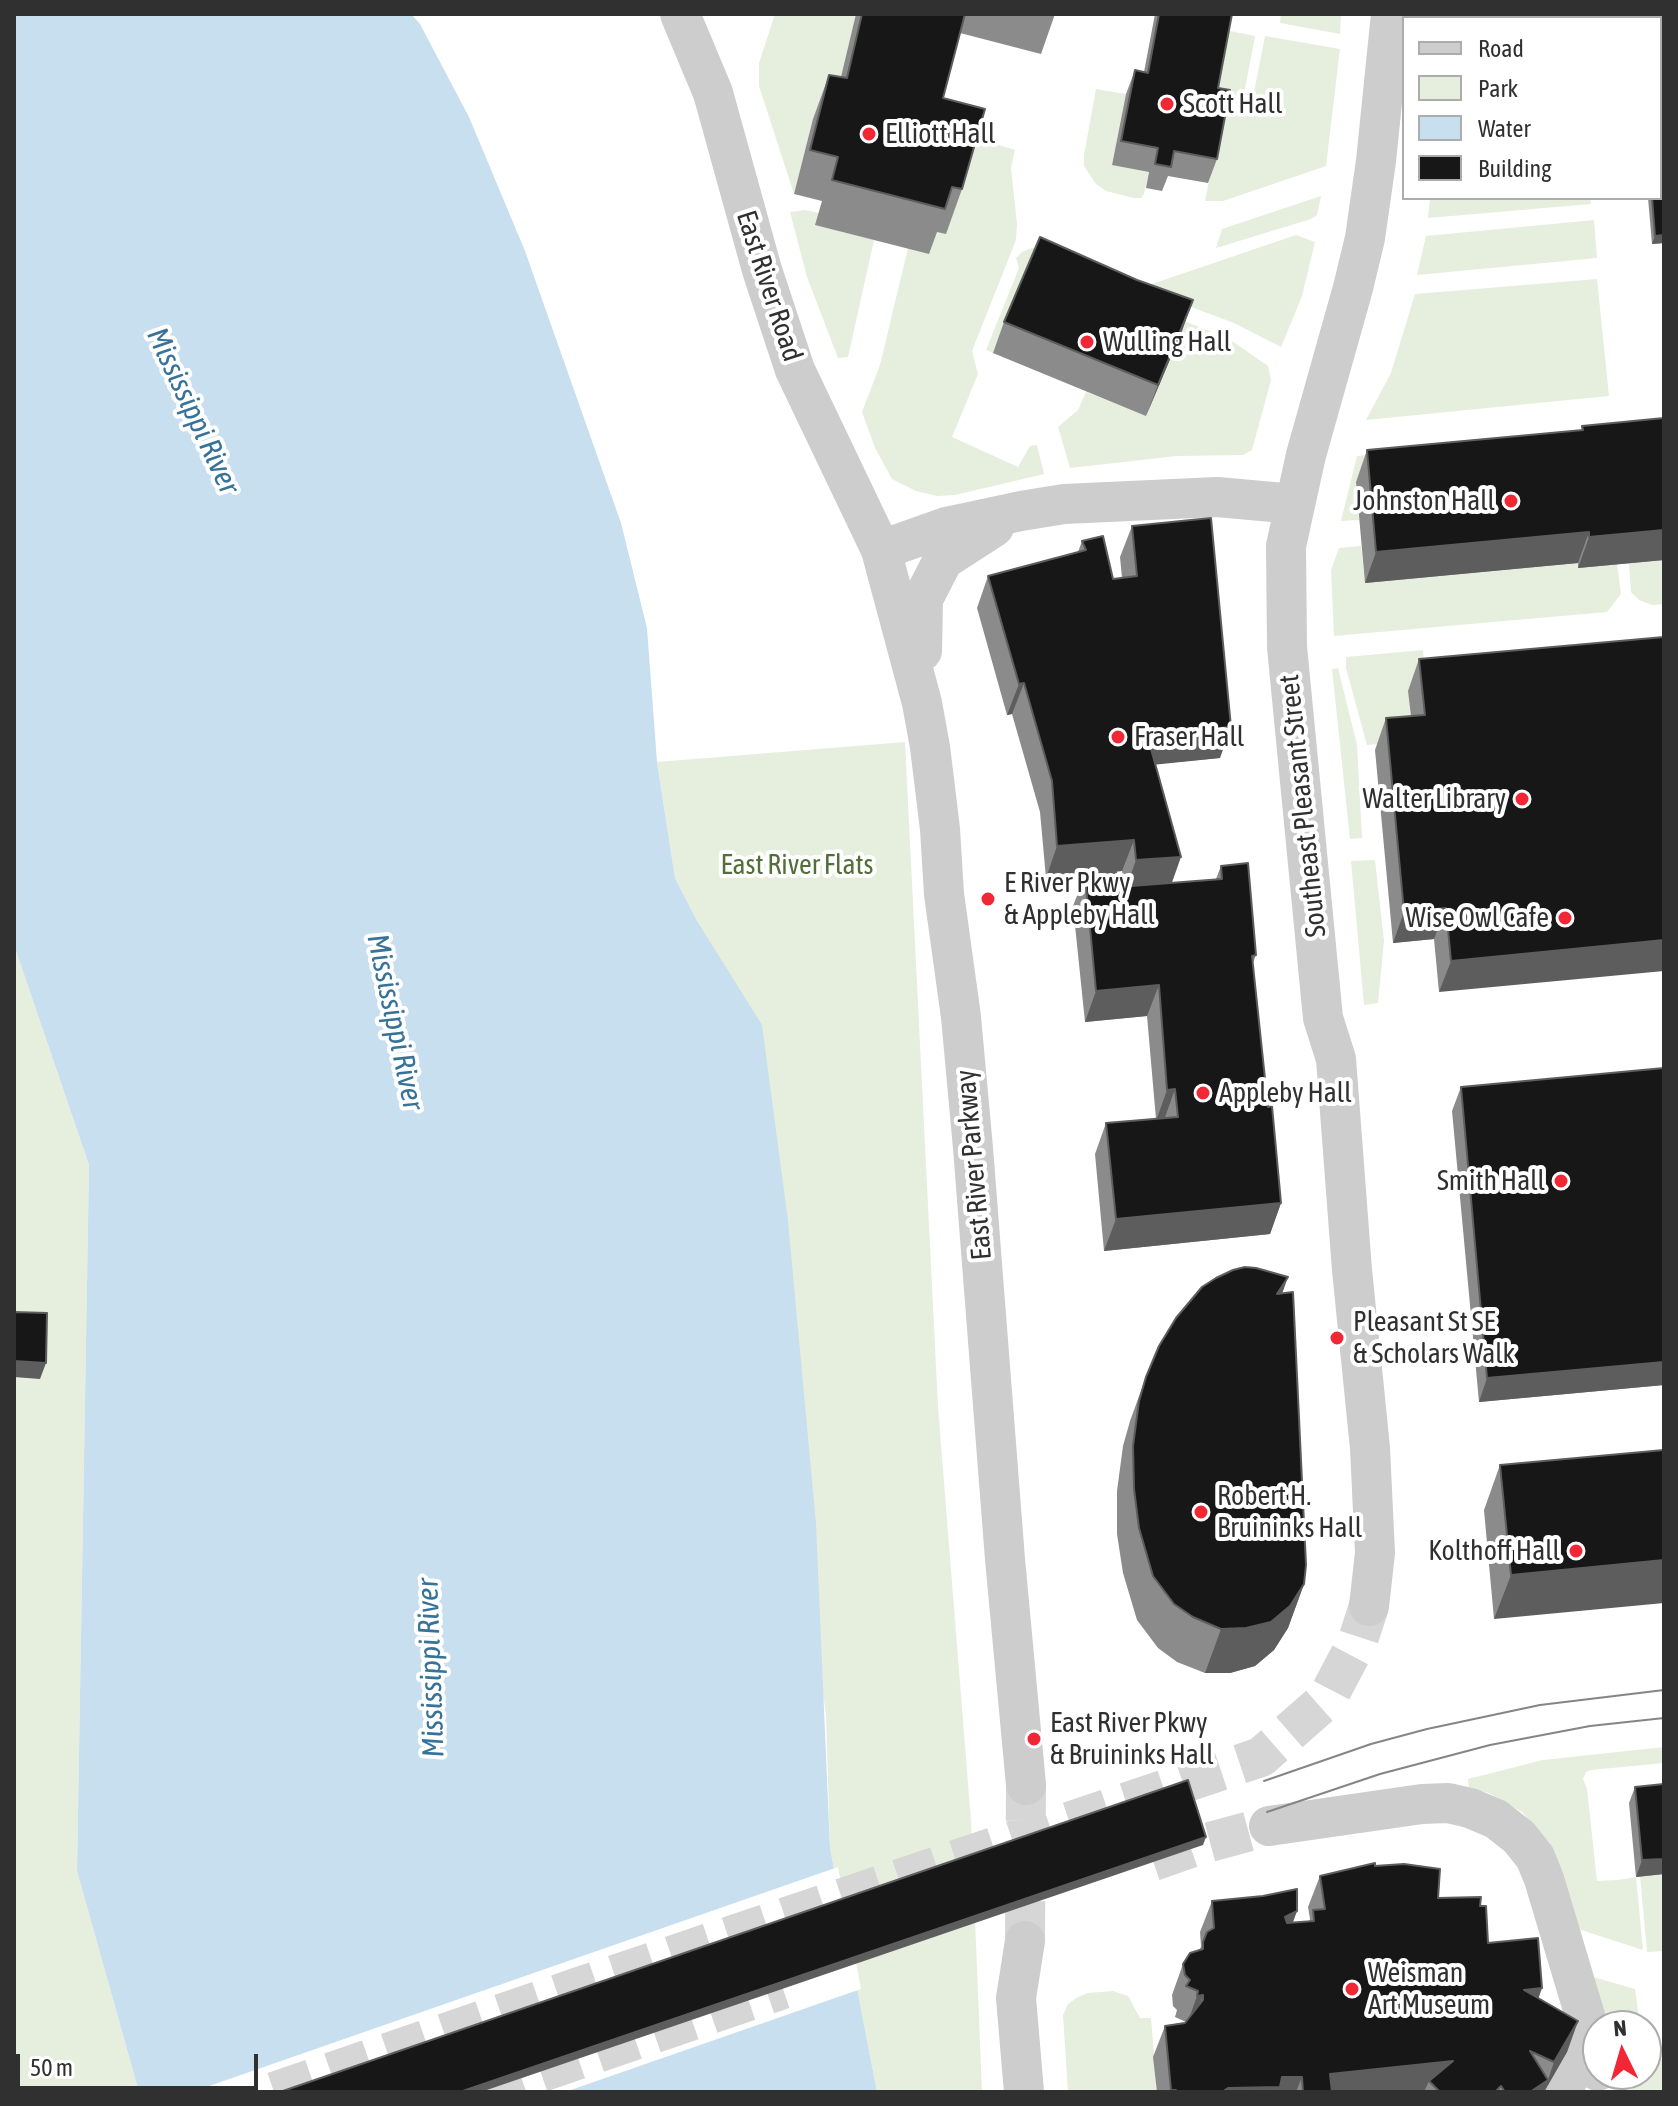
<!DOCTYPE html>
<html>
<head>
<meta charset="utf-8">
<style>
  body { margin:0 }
  #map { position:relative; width:1678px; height:2106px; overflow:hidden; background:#fff; font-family:"Asap Condensed",sans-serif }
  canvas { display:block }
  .frame { position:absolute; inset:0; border:16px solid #303030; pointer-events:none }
  .legend { position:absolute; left:1402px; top:16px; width:260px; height:184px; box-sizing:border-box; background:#fff; border:2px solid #acacac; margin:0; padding:10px 14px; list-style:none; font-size:24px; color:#303030 }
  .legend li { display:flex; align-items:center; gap:16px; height:40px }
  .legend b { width:40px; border:2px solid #acacac }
  .north { position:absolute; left:1582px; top:2010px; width:80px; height:80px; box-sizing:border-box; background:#fff; border:2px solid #acacac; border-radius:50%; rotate:355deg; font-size:22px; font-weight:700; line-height:32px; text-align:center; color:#303030 }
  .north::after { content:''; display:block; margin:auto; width:28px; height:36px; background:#f12735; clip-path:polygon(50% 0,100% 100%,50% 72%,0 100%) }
  .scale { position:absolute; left:16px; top:2054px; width:242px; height:36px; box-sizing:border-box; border:4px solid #303030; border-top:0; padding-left:10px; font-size:24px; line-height:28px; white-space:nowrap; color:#303030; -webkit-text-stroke:6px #fff; paint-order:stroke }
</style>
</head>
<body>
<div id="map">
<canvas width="1678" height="2106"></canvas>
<div class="frame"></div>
<ul class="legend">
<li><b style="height:10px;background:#cdcdcd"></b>Road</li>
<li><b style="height:22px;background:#e6eedd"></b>Park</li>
<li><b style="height:22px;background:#c8dfef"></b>Water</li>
<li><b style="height:22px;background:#171717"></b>Building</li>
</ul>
<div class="north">N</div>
<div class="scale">50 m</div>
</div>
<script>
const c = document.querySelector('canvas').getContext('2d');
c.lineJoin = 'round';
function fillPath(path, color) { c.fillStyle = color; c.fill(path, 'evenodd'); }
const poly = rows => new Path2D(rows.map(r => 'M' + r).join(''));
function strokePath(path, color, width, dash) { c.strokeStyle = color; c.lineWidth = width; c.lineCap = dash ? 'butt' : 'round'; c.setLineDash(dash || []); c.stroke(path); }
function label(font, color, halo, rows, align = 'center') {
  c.font = font + ' "Asap Condensed",sans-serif'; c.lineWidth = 8; c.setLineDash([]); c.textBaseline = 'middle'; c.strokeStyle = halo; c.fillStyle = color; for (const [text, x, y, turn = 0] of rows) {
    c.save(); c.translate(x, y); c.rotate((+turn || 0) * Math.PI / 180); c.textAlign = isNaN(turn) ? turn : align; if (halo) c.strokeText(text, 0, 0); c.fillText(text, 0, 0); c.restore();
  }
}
const green = poly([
  [775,14,856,14,831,123,813,120,794,194,759,86,759,63],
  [1281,14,1341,14,1340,34,1280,23],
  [1225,30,1255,36,1242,105,1225,101,1213,94],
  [1265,36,1340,49,1326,166,1223,201,1205,201,1223,109,1250,113],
  [1096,89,1126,94,1112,164,1149,172,1144,194,1141,198,1134,198,1106,191,1096,184,1084,166,1084,155],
  [931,125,1015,150,1011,168,1017,224,1016,240,972,351,978,374,952,437,1018,467,1030,446,1037,445,1044,474,955,495,937,496,916,491,892,479,875,448,862,412,880,365,908,248,929,253],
  [1321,196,1317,215,1311,219,1216,248,1222,229],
  [1430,198,1590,198,1591,204,1428,218],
  [805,210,819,213,816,225,874,240,848,357,838,358,807,277,790,212],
  [1594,220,1597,258,1417,275,1426,236],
  [1296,235,1315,242,1302,296,1281,347,1234,323,1154,293,1152,284],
  [1042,247,1028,268,993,353,986,350,1019,268,1016,258,1022,252,1032,248],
  [1597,279,1609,396,1366,420,1391,373,1415,294],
  [1130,299,1229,339,1268,366,1271,380,1252,450,1243,455,1177,456,1070,468,1058,427,1078,410,1086,392,1147,415],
  [1366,455,1356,482,1359,520,1341,521,1357,456],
  [1361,546,1365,583,1578,563,1579,568,1617,564,1621,594,1607,612,1334,636,1331,570,1339,548],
  [1664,560,1664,604,1652,605,1639,600,1631,592,1629,563],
  [1423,650,1426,689,1413,746,1389,743,1367,745,1346,668,1346,657],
  [1338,668,1357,745,1362,838,1350,839,1332,669],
  [905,742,938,1407,971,1821,982,2092,877,2092,830,1848,826,1713,697,921,675,878,657,762],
  [1375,860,1384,941,1378,1003,1364,1005,1351,861],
  [14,945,89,1165,77,1871,139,2092,14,2092],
  [1664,1747,1664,1763,1591,1770,1586,1772,1583,1779,1587,1789,1597,1881,1618,1880,1636,1877,1643,1950,1575,1928,1564,1876,1549,1842,1522,1812,1489,1793,1469,1788,1468,1779,1543,1760],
  [1664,1874,1664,1951,1647,1952,1640,1876],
  [1593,1977,1635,1989,1640,2026,1606,2026],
  [1113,1991,1128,1996,1140,2018,1151,2018,1157,2092,1068,2092,1063,2015,1068,2004,1078,1997,1088,1993],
  [1664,2059,1664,2092,1619,2092,1615,2074,1646,2074,1646,2061]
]);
const water = poly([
  [14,14,411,14,420,24,469,117,525,251,621,523,647,628,657,762,675,878,697,921,762,1025,788,1221,816,1524,830,1848,877,2092,139,2092,77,1871,89,1165,14,945]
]);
const pier = poly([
  [838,1867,861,1989,565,2092,192,2092]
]);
const minorTunnel = poly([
  [1153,1861,1199,1845,1269,1826],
  [1025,1941,1026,1785],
  [274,2092,576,1988,1261,1757,1327,1699,1358,1640,1369,1606],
  [484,2092,783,1989]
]);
const minor = poly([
  [680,14,713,93,762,270,795,370,881,550,922,703,930,747,940,829,944,894,961,1017,973,1148,1005,1559,1026,1785],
  [881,550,946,527,1021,511,1064,504,1217,497,1295,504],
  [922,651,923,599,943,560,994,527],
  [1369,1606,1375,1553,1370,1448,1352,1270,1336,1059,1323,1018,1287,647,1286,546,1306,455,1353,288,1365,238,1376,161,1391,14],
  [1269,1826,1422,1804,1448,1803,1470,1808,1496,1819,1519,1837,1535,1857,1544,1879,1591,2036,1598,2071],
  [1024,2092,1016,1998,1025,1941],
  [1561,2092,1591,2036]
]);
const tram = poly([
  [1264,1781,1371,1744,1427,1729,1540,1705,1664,1690],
  [1267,1812,1380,1774,1490,1745,1590,1726,1664,1718]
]);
const wall = poly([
  [856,14,1055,14,1041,54,960,33,943,98,962,189,946,234,937,232,929,254,815,225,822,201,794,194,813,119,829,75,841,77],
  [1155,14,1232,14,1218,88,1217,159,1208,183,1168,176,1162,191,1146,188,1149,172,1112,165,1126,94,1135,70,1144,72],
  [1648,198,1660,198,1664,243,1652,244],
  [1137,280,1182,331,1146,416,993,353,1004,322],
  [1664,418,1664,560,1578,568,1578,563,1365,583,1356,482,1367,450,1581,431,1582,426],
  [1132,526,1220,758,1155,764,1172,883,1216,879,1221,866,1256,955,1253,963,1268,1107,1281,1203,1270,1234,1104,1251,1095,1154,1106,1123,1156,1119,1147,1016,1085,1022,1073,906,1085,875,1118,887,1125,887,1122,871,1046,878,1040,812,1012,714,1007,715,977,608,988,576,1078,552,1082,541,1113,579,1122,578,1120,557],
  [1664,637,1439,992,1434,939,1393,943,1375,750,1386,718,1411,716,1408,691,1419,659],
  [1664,1068,1664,1385,1479,1402,1452,1111,1461,1087],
  [1282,1293,1304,1584,1288,1628,1274,1650,1255,1666,1230,1673,1205,1673,1177,1662,1158,1648,1137,1620,1123,1573,1117,1534,1117,1491,1123,1446,1130,1421,1146,1377],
  [1664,1450,1494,1619,1484,1510,1500,1465],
  [1635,1787,1664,1874,1636,1877,1629,1803],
  [1375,1866,1438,1898,1480,1906,1488,1943,1539,1998,1578,2021,1567,2052,1544,2092,1157,2092,1153,2057,1165,2026,1186,2022,1175,2017,1177,2010,1173,2006,1172,1995,1183,1964,1200,1950,1201,1946,1200,1932,1212,1901,1293,1923,1309,1922,1310,1919,1308,1907,1320,1876]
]);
const shadedWall = poly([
  [1664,235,1664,243,1652,244,1655,236],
  [1193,300,1182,331,1146,416,1158,385],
  [1664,530,1664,560,1578,568,1589,537],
  [1589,532,1578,563,1365,583,1376,552],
  [1024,683,1012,714,1007,715,1019,684],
  [1231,727,1220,758,1142,766,1148,738,1153,734],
  [1134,840,1122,871,1046,878,1057,846],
  [1181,857,1170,888,1125,891,1136,860],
  [1446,908,1434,939,1393,943,1404,912],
  [1664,940,1664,971,1439,992,1451,961],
  [1159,985,1147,1016,1085,1022,1096,991],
  [1175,1089,1164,1120,1156,1121,1167,1090],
  [1281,1203,1270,1234,1104,1251,1116,1219],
  [1288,1277,1272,1322,1277,1294],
  [14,1361,46,1363,40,1379,14,1377],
  [1664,1362,1664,1385,1479,1402,1487,1378],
  [1664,1560,1664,1603,1494,1619,1511,1575],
  [1304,1584,1288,1628,1274,1650,1255,1666,1230,1673,1205,1673,1221,1629],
  [1206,1837,1203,1845,481,2092,460,2092],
  [1664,1859,1664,1874,1636,1877,1642,1860],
  [1297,1911,1286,1942,1285,1917],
  [1542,1988,1531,2020,1524,1990],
  [1203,1995,1192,2026,1186,2027,1197,1996],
  [1578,2021,1567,2052,1544,2092,1530,2092,1548,2080,1554,2062],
  [1453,2061,1429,2081,1424,2092,1324,2092,1330,2074],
  [1282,2077,1302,2077,1296,2092,1222,2092,1228,2088]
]);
const building = poly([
  [862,14,965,14,943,98,985,109,962,189,952,187,945,209,832,180,838,157,810,150,829,75,847,78,862,14],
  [1159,14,1232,14,1218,88,1230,90,1217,159,1174,151,1171,167,1155,164,1158,148,1121,141,1135,70,1148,73,1159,14],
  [1664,166,1664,235,1655,236,1652,198,1660,198,1660,167,1664,166],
  [1040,237,1137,280,1193,300,1158,385,1004,322,1040,237],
  [1664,418,1664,530,1589,537,1589,532,1376,552,1367,450,1583,430,1582,426,1664,418],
  [1211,518,1231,727,1153,734,1148,738,1181,857,1136,860,1134,840,1057,846,1052,781,1024,683,1019,684,988,576,1086,550,1082,541,1103,536,1113,579,1137,576,1132,526,1211,518],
  [1664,637,1664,940,1451,961,1446,908,1404,912,1386,718,1425,715,1419,659,1664,637],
  [1248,863,1256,955,1252,956,1268,1107,1272,1106,1281,1203,1116,1219,1106,1123,1178,1117,1175,1089,1167,1090,1159,985,1096,991,1085,875,1116,872,1118,887,1222,879,1221,866,1248,863],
  [1664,1068,1664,1362,1487,1378,1461,1087,1664,1068],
  [1245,1267,1256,1268,1288,1277,1277,1294,1293,1292,1306,1565,1304,1584,1290,1606,1271,1622,1246,1628,1221,1629,1193,1617,1174,1604,1153,1576,1139,1528,1134,1489,1133,1446,1139,1401,1146,1377,1159,1346,1176,1318,1202,1287,1216,1278,1233,1270,1245,1267],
  [14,1312,47,1313,46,1363,14,1361,14,1312],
  [1664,1450,1664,1560,1511,1575,1500,1465,1664,1450],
  [1188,1780,1206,1837,460,2092,280,2092,1188,1780],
  [1664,1784,1664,1859,1642,1860,1635,1787,1664,1784],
  [1375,1863,1375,1866,1404,1864,1440,1869,1438,1898,1481,1897,1480,1906,1486,1906,1488,1943,1538,1938,1542,1988,1524,1990,1578,2021,1554,2062,1530,2051,1548,2080,1530,2092,1505,2092,1501,2086,1495,2092,1440,2092,1429,2081,1453,2061,1330,2074,1332,2092,1303,2092,1302,2077,1282,2077,1280,2087,1228,2088,1222,2092,1176,2092,1176,2090,1171,2090,1165,2026,1185,2023,1203,2000,1203,1995,1197,1996,1198,1991,1186,1986,1190,1980,1185,1975,1183,1964,1190,1953,1203,1949,1203,1942,1207,1932,1214,1928,1212,1901,1263,1896,1297,1889,1297,1911,1285,1917,1287,1923,1314,1921,1313,1910,1325,1909,1320,1876,1375,1863]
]);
const markers = [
  [1167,104,8,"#f12735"],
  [869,134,8,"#f12735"],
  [1087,342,8,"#f12735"],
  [1511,501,8,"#f12735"],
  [1118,737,8,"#f12735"],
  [1522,799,8,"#f12735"],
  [988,899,8,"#f12735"],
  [1565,918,8,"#f12735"],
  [1203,1093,8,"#f12735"],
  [1561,1181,8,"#f12735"],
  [1337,1338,8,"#f12735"],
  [1201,1512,8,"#f12735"],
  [1576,1551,8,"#f12735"],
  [1034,1739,8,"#f12735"],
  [1352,1989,8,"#f12735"]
];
const poiNames = [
  ["Scott Hall",1183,104],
  ["Elliott Hall",885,134],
  ["Wulling Hall",1103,342],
  ["Johnston Hall",1495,501,"right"],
  ["Fraser Hall",1134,737],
  ["Walter Library",1506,799,"right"],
  ["E River Pkwy",1004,883],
  ["& Appleby Hall",1004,915],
  ["Wise Owl Cafe",1549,918,"right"],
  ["Appleby Hall",1219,1093],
  ["Smith Hall",1545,1181,"right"],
  ["Pleasant St SE",1353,1322],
  ["& Scholars Walk",1353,1354],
  ["Robert H.",1217,1496],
  ["Bruininks Hall",1217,1528],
  ["Kolthoff Hall",1560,1551,"right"],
  ["East River Pkwy",1050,1723],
  ["& Bruininks Hall",1050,1755],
  ["Weisman",1368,1973],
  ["Art Museum",1368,2005]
];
const streetNames = [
  ["East River Road",769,286,72],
  ["Southeast Pleasant Street",1303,806,-96],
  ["East River Parkway",974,1165,-95]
];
const parkNames = [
  ["East River Flats",797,865]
];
const waterNames = [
  ["Mississippi River",193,411,65],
  ["Mississippi River",395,1022,78],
  ["Mississippi River",431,1668,-92]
];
fillPath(green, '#e6eedd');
fillPath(water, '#c8dfef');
fillPath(pier, '#fff');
strokePath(minorTunnel, '#d6d6d6', 40, [40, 20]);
strokePath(minor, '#cdcdcd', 40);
strokePath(tram, '#858585', 2);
fillPath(wall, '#8b8b8b');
fillPath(shadedWall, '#5d5d5d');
fillPath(building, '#171717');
strokePath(building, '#5d5d5d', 2);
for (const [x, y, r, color] of markers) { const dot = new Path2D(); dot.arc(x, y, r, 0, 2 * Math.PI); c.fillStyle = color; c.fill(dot); strokePath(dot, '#fff', 3); }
label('28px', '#303030', '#fff', poiNames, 'left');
label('28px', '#303030', '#fff', streetNames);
label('28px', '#526f39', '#fff', parkNames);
label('italic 30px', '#377298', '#fff', waterNames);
</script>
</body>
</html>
